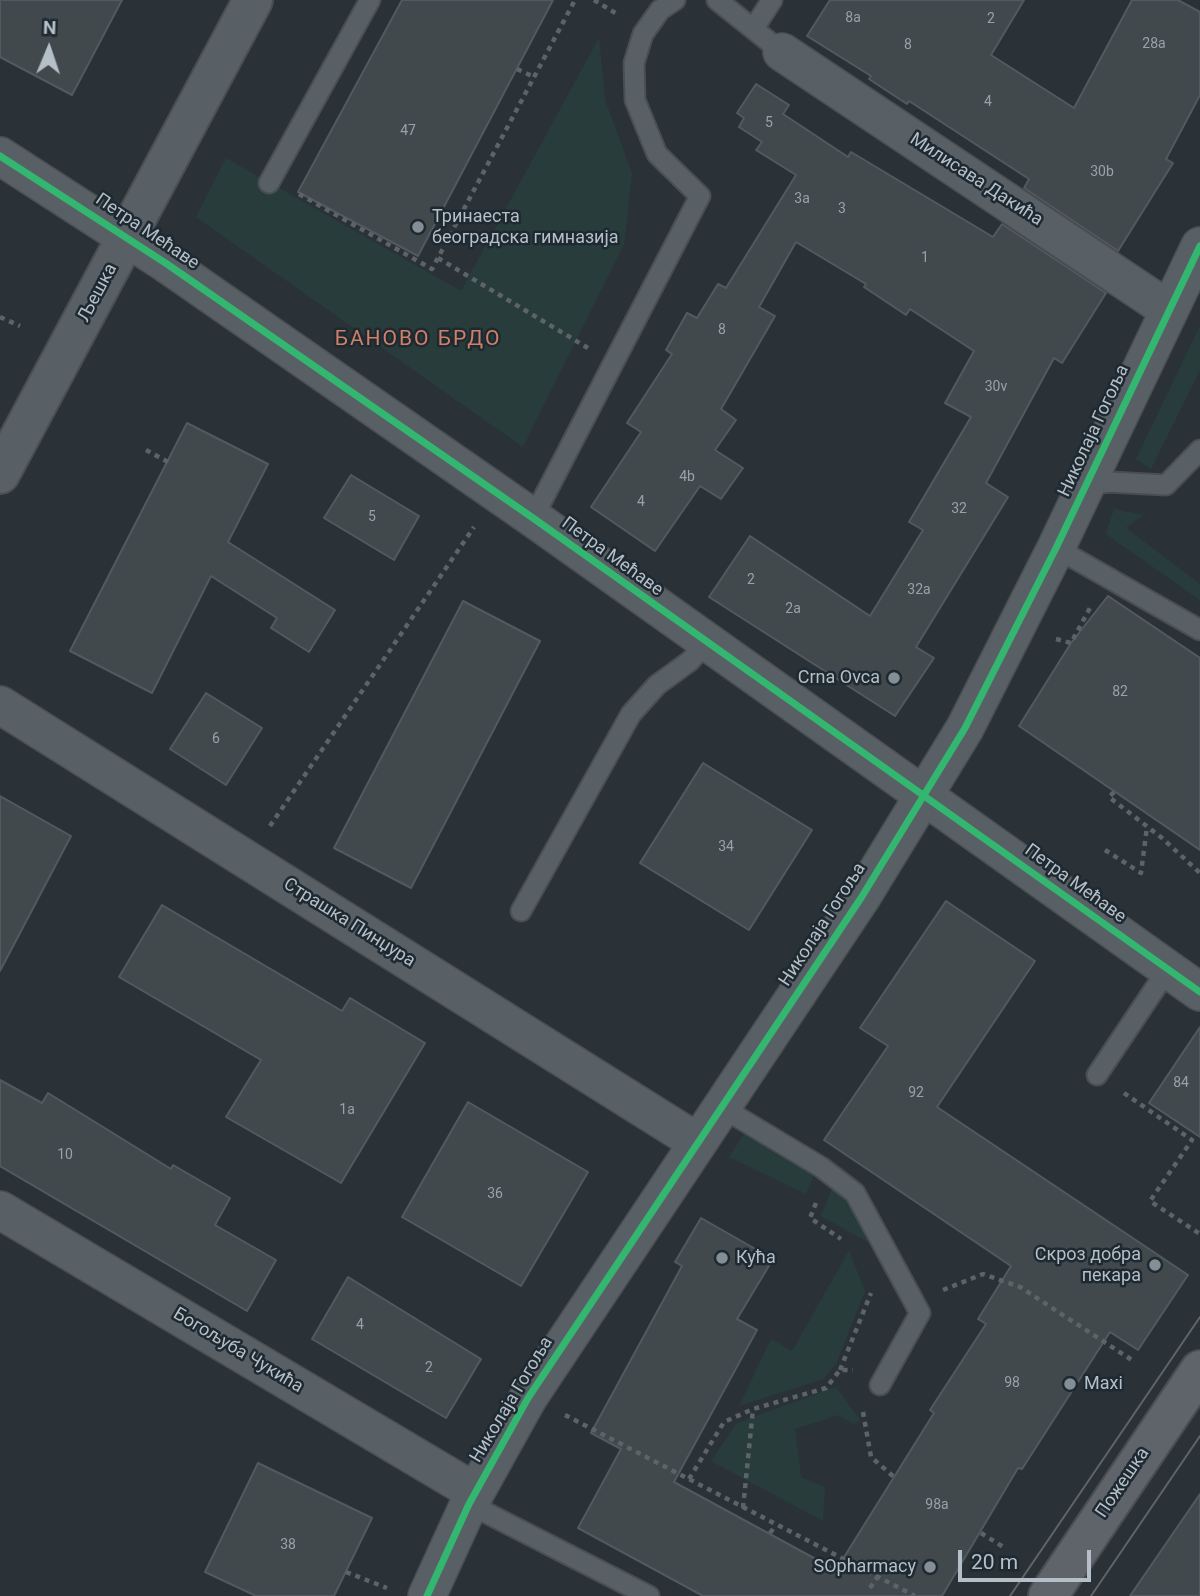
<!DOCTYPE html>
<html>
<head>
<meta charset="utf-8">
<style>
  body { margin:0 }
  #map { position:relative; width:1200px; height:1596px; overflow:hidden; background:#2a3237; font-family:Roboto,sans-serif }
  canvas { display:block }
  .north { position:absolute; left:14px; top:14px; width:70px; height:70px; -webkit-text-stroke:5px #1e2931; paint-order:stroke; rotate:2deg; font-size:19px; font-weight:700; line-height:28px; text-align:center; color:#b4bfc7 }
  .north::after { content:''; display:block; margin:auto; width:24px; height:32px; background:#b4bfc7; clip-path:polygon(50% 0,100% 100%,50% 72%,0 100%) }
  .scale { position:absolute; left:958px; top:1550px; width:133px; height:32px; box-sizing:border-box; border:4px solid #b4bfc7; border-top:0; padding-left:9px; font-size:21px; line-height:24px; white-space:nowrap; color:#b4bfc7; -webkit-text-stroke:5px #1e2931; paint-order:stroke }
</style>
</head>
<body>
<div id="map">
<canvas width="1200" height="1596"></canvas>
<div class="north">N</div>
<div class="scale">20 m</div>
</div>
<script>
const c = document.querySelector('canvas').getContext('2d');
c.lineJoin = 'round';
function fillPath(path, color) { c.fillStyle = color; c.fill(path, 'evenodd'); }
const poly = rows => new Path2D(rows.map(r => 'M' + r).join(''));
function strokePath(path, color, width, dash) { c.strokeStyle = color; c.lineWidth = width; c.lineCap = dash ? 'butt' : 'round'; c.setLineDash(dash || []); c.stroke(path); }
function label(font, color, halo, rows, align = 'center') {
  c.font = font + ' Roboto,sans-serif'; c.lineWidth = 5; c.setLineDash([]); c.textBaseline = 'middle'; c.strokeStyle = halo; c.fillStyle = color; for (const [text, x, y, turn = 0] of rows) {
    c.save(); c.translate(x, y); c.rotate((+turn || 0) * Math.PI / 180); c.textAlign = isNaN(turn) ? turn : align; if (halo) c.strokeText(text, 0, 0); c.fillText(text, 0, 0); c.restore();
  }
}
const green = poly([
  [599,38,605,100,632,173,624,244,523,447,196,217,226,158,461,291],
  [1200,326,1200,370,1151,469,1136,459],
  [1114,509,1143,515,1126,528,1200,584,1200,600,1106,534],
  [744,1134,815,1173,806,1194,729,1157],
  [833,1186,871,1233,868,1242,821,1216],
  [849,1251,865,1291,836,1364,823,1379,739,1406,771,1339,792,1351],
  [836,1387,860,1420,854,1424,838,1415,795,1429,801,1477,825,1487,823,1521,711,1461,737,1423]
]);
const building = poly([
  [0,0,122,0,72,95,0,57,0,0],
  [402,0,553,0,418,256,298,192,402,0],
  [830,0,1024,0,991,55,1074,108,1132,0,1178,0,1200,12,1200,95,1166,159,1173,163,1118,251,1024,188,1029,179,909,101,907,104,869,79,871,76,807,36,830,0],
  [756,84,789,105,783,114,848,157,851,152,993,237,1002,224,1106,293,1062,363,1054,358,986,483,1008,497,916,647,934,658,895,716,709,597,750,536,870,616,923,530,909,522,971,417,945,403,974,351,910,309,906,315,864,287,866,284,796,242,759,307,775,316,721,409,736,420,715,450,743,468,721,499,700,486,655,551,591,507,641,432,627,423,672,354,666,350,687,313,697,318,718,284,726,288,796,175,756,150,762,142,739,127,744,118,737,113,756,84],
  [187,423,268,464,228,542,335,610,309,652,271,628,277,618,211,576,152,693,70,651,187,423],
  [351,475,419,516,394,560,324,518,351,475],
  [1108,596,1200,658,1200,850,1019,726,1071,643,1108,596],
  [463,601,540,641,411,888,334,848,463,601],
  [206,693,262,728,226,785,170,749,206,693],
  [703,763,812,830,749,930,640,863,703,763],
  [0,796,71,836,0,971,0,796],
  [946,901,1035,961,937,1107,1188,1275,1138,1350,1110,1332,1022,1469,1018,1468,942,1596,703,1596,578,1528,621,1449,591,1433,682,1266,675,1262,701,1218,773,1259,737,1319,757,1330,674,1482,836,1570,934,1413,930,1410,986,1324,978,1319,1011,1266,824,1140,888,1046,860,1028,946,901],
  [162,905,342,1011,350,998,425,1043,341,1183,226,1117,261,1060,119,977,162,905],
  [1200,1027,1200,1137,1149,1103,1200,1027],
  [0,1080,42,1103,48,1093,171,1169,173,1165,230,1198,215,1225,276,1260,247,1311,0,1166,0,1080],
  [468,1102,588,1172,521,1286,402,1217,468,1102],
  [348,1277,481,1359,446,1418,312,1339,348,1277],
  [258,1463,372,1518,334,1596,256,1596,205,1572,258,1463],
  [1200,1494,1200,1596,1130,1596,1200,1494]
]);
const path = poly([
  [594,0,617,14],
  [517,69,534,77],
  [299,194,432,269,575,0],
  [438,258,588,348],
  [0,317,20,326],
  [146,450,168,462],
  [1056,639,1071,643,1091,606],
  [1114,792,1109,797,1162,838,1200,873],
  [270,826,474,527],
  [1105,850,1141,873,1147,827],
  [1124,1093,1192,1140,1150,1201,1200,1234],
  [816,1203,810,1218,841,1239],
  [943,1290,983,1274,1020,1287,1135,1362],
  [840,1370,871,1293],
  [863,1412,871,1457,894,1477],
  [565,1415,915,1596],
  [689,1479,724,1422,753,1409,826,1388,840,1370,853,1370],
  [743,1508,753,1409],
  [770,1533,776,1525],
  [981,1533,1005,1548],
  [346,1572,387,1588],
  [870,1588,878,1576]
]);
const service = poly([
  [717,0,782,52],
  [754,28,772,0],
  [269,183,370,0],
  [1085,486,1109,482,1166,485,1200,450],
  [533,518,700,196,657,154,635,100,634,63,643,34,660,10,675,0],
  [1056,548,1200,630],
  [521,911,631,714,657,685,690,661,705,644],
  [1097,1075,1168,969],
  [721,1107,821,1167,855,1193,920,1313,880,1385],
  [469,1504,649,1596]
]);
const minor = poly([
  [782,52,1169,310],
  [0,156,167,264,533,518,1200,992],
  [0,705,697,1142],
  [0,1210,475,1492],
  [427,1596,469,1504,528,1398,861,898,965,728,1056,548,1200,246]
]);
const tertiary = poly([
  [0,474,253,0]
]);
const secondary = poly([
  [1048,1596,1200,1370]
]);
const tram = poly([
  [1010,1596,1200,1317],
  [1091,1596,1200,1436]
]);
const cycleway = poly([
  [0,156,167,264,533,518,1200,992],
  [427,1596,469,1504,528,1398,861,898,965,728,1056,548,1200,246]
]);
const markers = [
  [418,227,7,"#848e95"],
  [894,678,7,"#848e95"],
  [722,1258,7,"#848e95"],
  [1155,1265,7,"#848e95"],
  [1070,1384,7,"#848e95"],
  [930,1567,7,"#848e95"]
];
const numberNames = [
  ["8a",853,18],
  ["2",991,19],
  ["28a",1154,44],
  ["8",908,45],
  ["4",988,102],
  ["5",769,123],
  ["47",408,131],
  ["30b",1102,172],
  ["3a",802,199],
  ["3",842,209],
  ["1",925,258],
  ["8",722,330],
  ["30v",996,387],
  ["4b",687,477],
  ["4",641,502],
  ["32",959,509],
  ["5",372,517],
  ["2",751,580],
  ["32a",919,590],
  ["2a",793,609],
  ["82",1120,692],
  ["6",216,739],
  ["34",726,847],
  ["84",1181,1083],
  ["92",916,1093],
  ["1a",347,1110],
  ["10",65,1155],
  ["36",495,1194],
  ["4",360,1325],
  ["2",429,1368],
  ["98",1012,1383],
  ["98a",937,1505],
  ["38",288,1545]
];
const streetNames = [
  ["Милисава Дакића",976,180,33],
  ["Петра Мећаве",147,232,34],
  ["Љешка",98,293,-62],
  ["Николаја Гогоља",1094,431,-65],
  ["Петра Мећаве",612,557,36],
  ["Петра Мећаве",1075,884,36],
  ["Страшка Пинџура",349,923,32],
  ["Николаја Гогоља",823,925,-57],
  ["Богољуба Чукића",238,1351,31],
  ["Николаја Гогоља",512,1400,-59],
  ["Пожешка",1123,1483,-56]
];
const poiNames = [
  ["Тринаеста",432,217],
  ["београдска гимназија",432,238],
  ["Crna Ovca",880,678,"right"],
  ["Скроз добра",1141,1255,"right"],
  ["пекара",1141,1276,"right"],
  ["Кућа",736,1258],
  ["Maxi",1084,1384],
  ["SOpharmacy",916,1567,"right"]
];
const quarterNames = [
  ["БАНОВО БРДО",418,340]
];
fillPath(green, '#283d3b');
fillPath(building, '#42494d');
strokePath(building, '#525a5f', 2);
strokePath(service, '#484e52', 23);
strokePath(minor, '#484e52', 40);
strokePath(tertiary, '#484e52', 42);
strokePath(secondary, '#484e52', 42);
strokePath(path, '#5d6468', 4.5, [5, 5]);
strokePath(service, '#596065', 19);
strokePath(minor, '#596065', 37);
strokePath(tertiary, '#596065', 38);
strokePath(secondary, '#5e6469', 38);
strokePath(tram, '#5e6468', 2);
strokePath(cycleway, '#33b770', 7);
for (const [x, y, r, color] of markers) { const dot = new Path2D(); dot.arc(x, y, r, 0, 2 * Math.PI); c.fillStyle = color; c.fill(dot); strokePath(dot, '#1e2931', 2.5); }
label('14px', '#98a2a8', null, numberNames);
label('18px', '#b4bfc7', '#1e2931', streetNames);
label('18px', '#b4bfc7', '#1e2931', poiNames, 'left');
c.letterSpacing = '2px';
label('21px', '#cf8068', '#1e2931', quarterNames);
c.letterSpacing = '0px';
</script>
</body>
</html>
